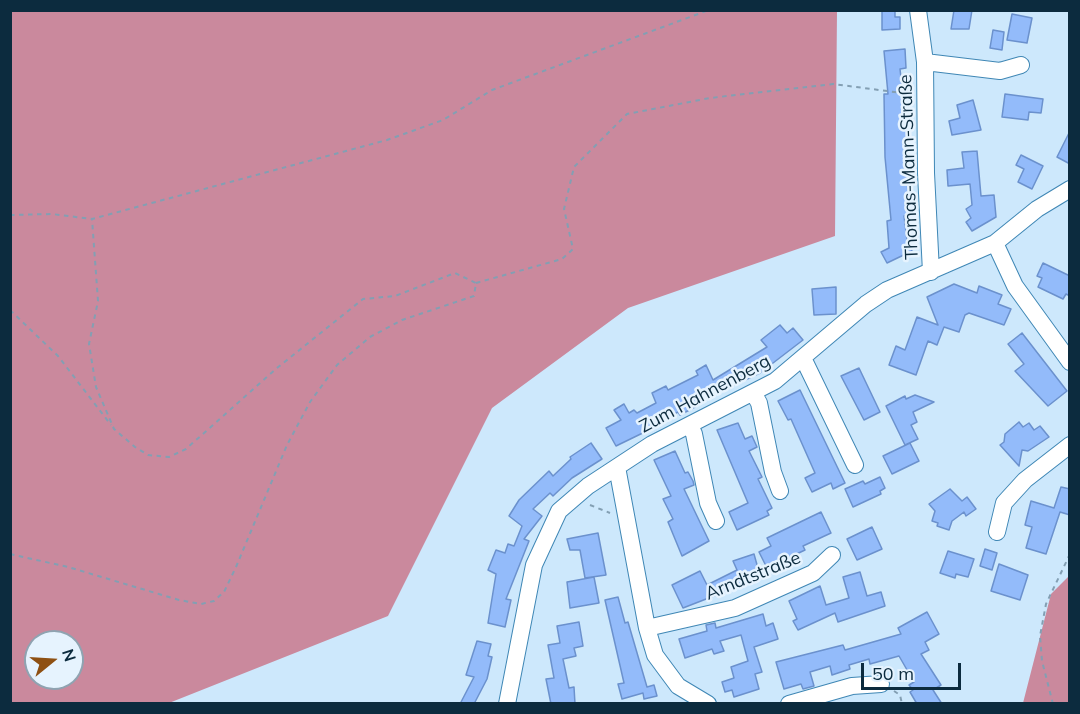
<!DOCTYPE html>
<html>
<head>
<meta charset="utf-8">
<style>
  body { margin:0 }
  #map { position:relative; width:1080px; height:714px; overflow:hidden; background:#cde8fc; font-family:Mulish,sans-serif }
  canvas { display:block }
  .frame { position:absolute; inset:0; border:12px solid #0c2b3e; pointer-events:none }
  .north { position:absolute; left:24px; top:630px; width:60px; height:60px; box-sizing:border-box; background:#e6f3fe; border:2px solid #8fa3b1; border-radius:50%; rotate:72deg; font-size:16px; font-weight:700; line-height:24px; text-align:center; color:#0c2b3e }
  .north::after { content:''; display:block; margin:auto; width:21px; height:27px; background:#8e5013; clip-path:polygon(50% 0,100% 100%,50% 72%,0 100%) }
  .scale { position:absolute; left:861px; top:663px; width:100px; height:27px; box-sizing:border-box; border:3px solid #0c2b3e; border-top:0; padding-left:8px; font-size:18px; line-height:21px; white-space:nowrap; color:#0c2b3e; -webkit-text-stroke:4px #e6f3fe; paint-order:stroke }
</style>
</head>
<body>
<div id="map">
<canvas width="1080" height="714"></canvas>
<div class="frame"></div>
<div class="north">N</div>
<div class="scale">50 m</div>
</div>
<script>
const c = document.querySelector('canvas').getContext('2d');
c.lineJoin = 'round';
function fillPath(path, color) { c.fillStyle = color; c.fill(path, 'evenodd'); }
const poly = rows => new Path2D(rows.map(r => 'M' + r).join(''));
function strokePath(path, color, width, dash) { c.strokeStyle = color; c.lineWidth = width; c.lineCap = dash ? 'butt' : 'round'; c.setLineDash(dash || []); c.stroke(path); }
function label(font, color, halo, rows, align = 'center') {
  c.font = font + ' Mulish,sans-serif'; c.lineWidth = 5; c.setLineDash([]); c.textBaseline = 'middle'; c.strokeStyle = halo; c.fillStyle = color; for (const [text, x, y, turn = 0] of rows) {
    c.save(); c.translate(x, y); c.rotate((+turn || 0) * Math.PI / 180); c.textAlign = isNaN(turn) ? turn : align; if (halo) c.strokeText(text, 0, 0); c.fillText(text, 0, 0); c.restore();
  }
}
const forest = poly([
  [10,11,837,11,835,236,628,308,492,408,388,616,169,703,11,703],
  [36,642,72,642,72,678,36,678],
  [1069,576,1069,703,1023,703,1051,594]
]);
const building = poly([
  [882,10,895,10,895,17,900,17,900,29,882,30,882,10],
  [954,10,972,10,969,29,951,29,954,10],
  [1012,14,1032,18,1027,43,1007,40,1012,14],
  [993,30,1004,32,1002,50,990,48,993,30],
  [905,49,906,68,900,69,907,132,908,216,904,216,907,240,912,251,887,263,881,252,889,248,887,221,891,220,885,157,884,94,888,94,884,51,905,49],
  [1005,94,1043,99,1041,113,1029,112,1028,120,1002,117,1005,94],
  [973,100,981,130,952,135,949,121,960,118,957,105,973,100],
  [1070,131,1070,164,1057,157,1070,131],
  [977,151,981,196,994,195,996,217,972,231,966,222,971,218,966,209,972,205,970,184,948,186,947,170,964,168,962,152,977,151],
  [1021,155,1043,166,1032,189,1018,182,1024,169,1016,165,1021,155],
  [1043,263,1070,276,1070,296,1066,294,1063,299,1038,287,1042,278,1037,276,1043,263],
  [954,284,977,293,979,286,1002,295,998,304,1011,309,1004,325,969,313,965,315,959,332,944,327,937,345,928,341,916,375,889,365,896,346,905,350,917,317,938,325,927,297,954,284],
  [836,287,836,314,814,315,812,289,836,287],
  [780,325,787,333,793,328,803,340,760,373,694,404,695,407,680,415,678,412,652,425,653,428,616,446,606,428,621,420,614,410,624,404,629,413,634,410,637,413,656,403,652,393,666,386,668,390,698,375,696,371,706,365,713,380,767,347,761,340,780,325],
  [1022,333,1067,391,1048,406,1015,371,1024,364,1008,344,1022,333],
  [859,368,880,412,864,420,841,376,859,368],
  [800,390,845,483,833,489,831,483,812,492,805,478,815,473,791,419,788,420,778,401,800,390],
  [915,395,934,402,913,412,917,422,911,425,918,439,905,445,886,406,905,396,906,399,915,395],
  [1019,422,1023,427,1029,423,1034,430,1040,426,1049,437,1028,451,1022,450,1019,466,1000,445,1004,442,1005,434,1019,422],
  [738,423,745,439,752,436,757,447,749,451,762,477,758,479,772,508,767,511,769,515,737,530,729,512,748,503,717,430,738,423],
  [591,443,602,459,572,478,553,496,550,493,533,509,542,516,524,539,529,541,506,599,511,600,505,627,488,623,496,574,488,570,496,550,505,553,508,544,514,546,522,526,509,516,519,500,549,471,553,476,571,459,570,457,591,443],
  [910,443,919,461,892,474,883,456,910,443],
  [675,451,685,473,688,472,693,481,694,485,684,489,709,541,682,556,668,522,673,519,663,499,671,496,654,460,675,451],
  [880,477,885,488,880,491,881,494,853,507,845,489,863,481,865,484,880,477],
  [1061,487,1070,489,1070,515,1060,512,1046,554,1026,548,1032,527,1025,525,1031,501,1054,508,1061,487],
  [950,489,962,501,967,497,976,509,966,516,964,512,952,521,949,530,937,526,938,523,932,521,935,511,929,504,950,489],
  [821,512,831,533,803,546,805,550,767,568,759,552,771,546,767,538,821,512],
  [872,527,882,549,857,560,847,539,872,527],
  [598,533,606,575,585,578,580,550,570,550,567,539,598,533],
  [985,549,997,553,992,570,980,566,985,549],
  [948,551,974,559,968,577,956,574,955,578,940,573,948,551],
  [754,554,759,572,752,575,755,580,683,608,672,585,700,571,707,585,737,570,733,561,754,554],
  [999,564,1028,575,1020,600,991,591,999,564],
  [860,572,867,596,881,592,885,606,838,622,835,613,798,630,793,621,797,619,789,601,820,586,826,605,849,598,843,577,860,572],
  [594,577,599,603,570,608,567,582,594,577],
  [618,597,625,623,628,622,647,687,654,685,657,696,644,699,643,693,622,699,618,684,624,683,605,600,618,597],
  [927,612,939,634,925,642,929,650,921,654,941,685,933,690,942,704,917,704,910,692,913,690,909,685,914,682,899,656,870,664,869,659,849,665,850,669,832,675,830,666,810,672,814,686,803,689,801,684,784,689,776,662,843,645,845,650,901,634,898,628,927,612],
  [763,614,766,626,773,623,778,639,754,647,762,672,755,674,759,689,734,697,732,690,725,692,722,682,734,678,731,667,748,661,741,635,720,641,724,651,714,654,712,649,685,658,679,639,707,631,706,625,715,623,716,628,763,614],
  [579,622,583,646,574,648,576,656,563,659,569,688,574,687,575,704,551,704,546,679,554,678,548,645,560,643,557,626,579,622],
  [477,641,491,644,488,656,492,657,487,679,474,704,460,704,474,677,466,675,477,641]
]);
const path = poly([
  [10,215,52,214,92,219],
  [476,283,562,259,573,249,564,209,574,167,627,114,710,98,833,84,910,94],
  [10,310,58,356,111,425],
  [590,505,610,513],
  [10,554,68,567,179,600,201,604,214,601,224,592,236,567,287,445,310,402,337,365,370,337,402,320,474,296,476,283,455,273,395,296,363,299,277,368,186,449,169,457,148,455,135,447,114,429,96,387,89,344,98,301,92,219,387,140,443,120,492,90,709,10],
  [894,691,900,695,902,704],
  [1053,704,1042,661,1040,636,1046,604,1070,554]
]);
const minor = poly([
  [918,10,925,62,926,173,931,272],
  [925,62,1000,71,1021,65],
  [995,243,1015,286,1070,362],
  [803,358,855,465],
  [754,394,759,403,773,472,780,491],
  [690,425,694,434,708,503,716,521],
  [617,467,647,628,655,655,678,686,708,704],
  [997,532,1004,503,1025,480,1070,445],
  [647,628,735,608,813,573,832,555],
  [507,704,534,565,559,511,588,486,652,444,775,381,866,304,887,290,995,243,1037,209,1070,189],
  [789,704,852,686,881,684]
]);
const streetNames = [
  ["Thomas-Mann-Straße",909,167,-92],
  ["Zum Hahnenberg",705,394,-28],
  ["Arndtstraße",753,576,-22]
];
fillPath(forest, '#ca899d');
fillPath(building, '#93bbfa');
strokePath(building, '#6b91cd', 1.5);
strokePath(minor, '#3f87b5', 18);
strokePath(path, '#839fb3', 2, [4.5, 4.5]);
strokePath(minor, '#fff', 16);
label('18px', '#0c2b3e', '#e6f3fe', streetNames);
</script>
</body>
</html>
